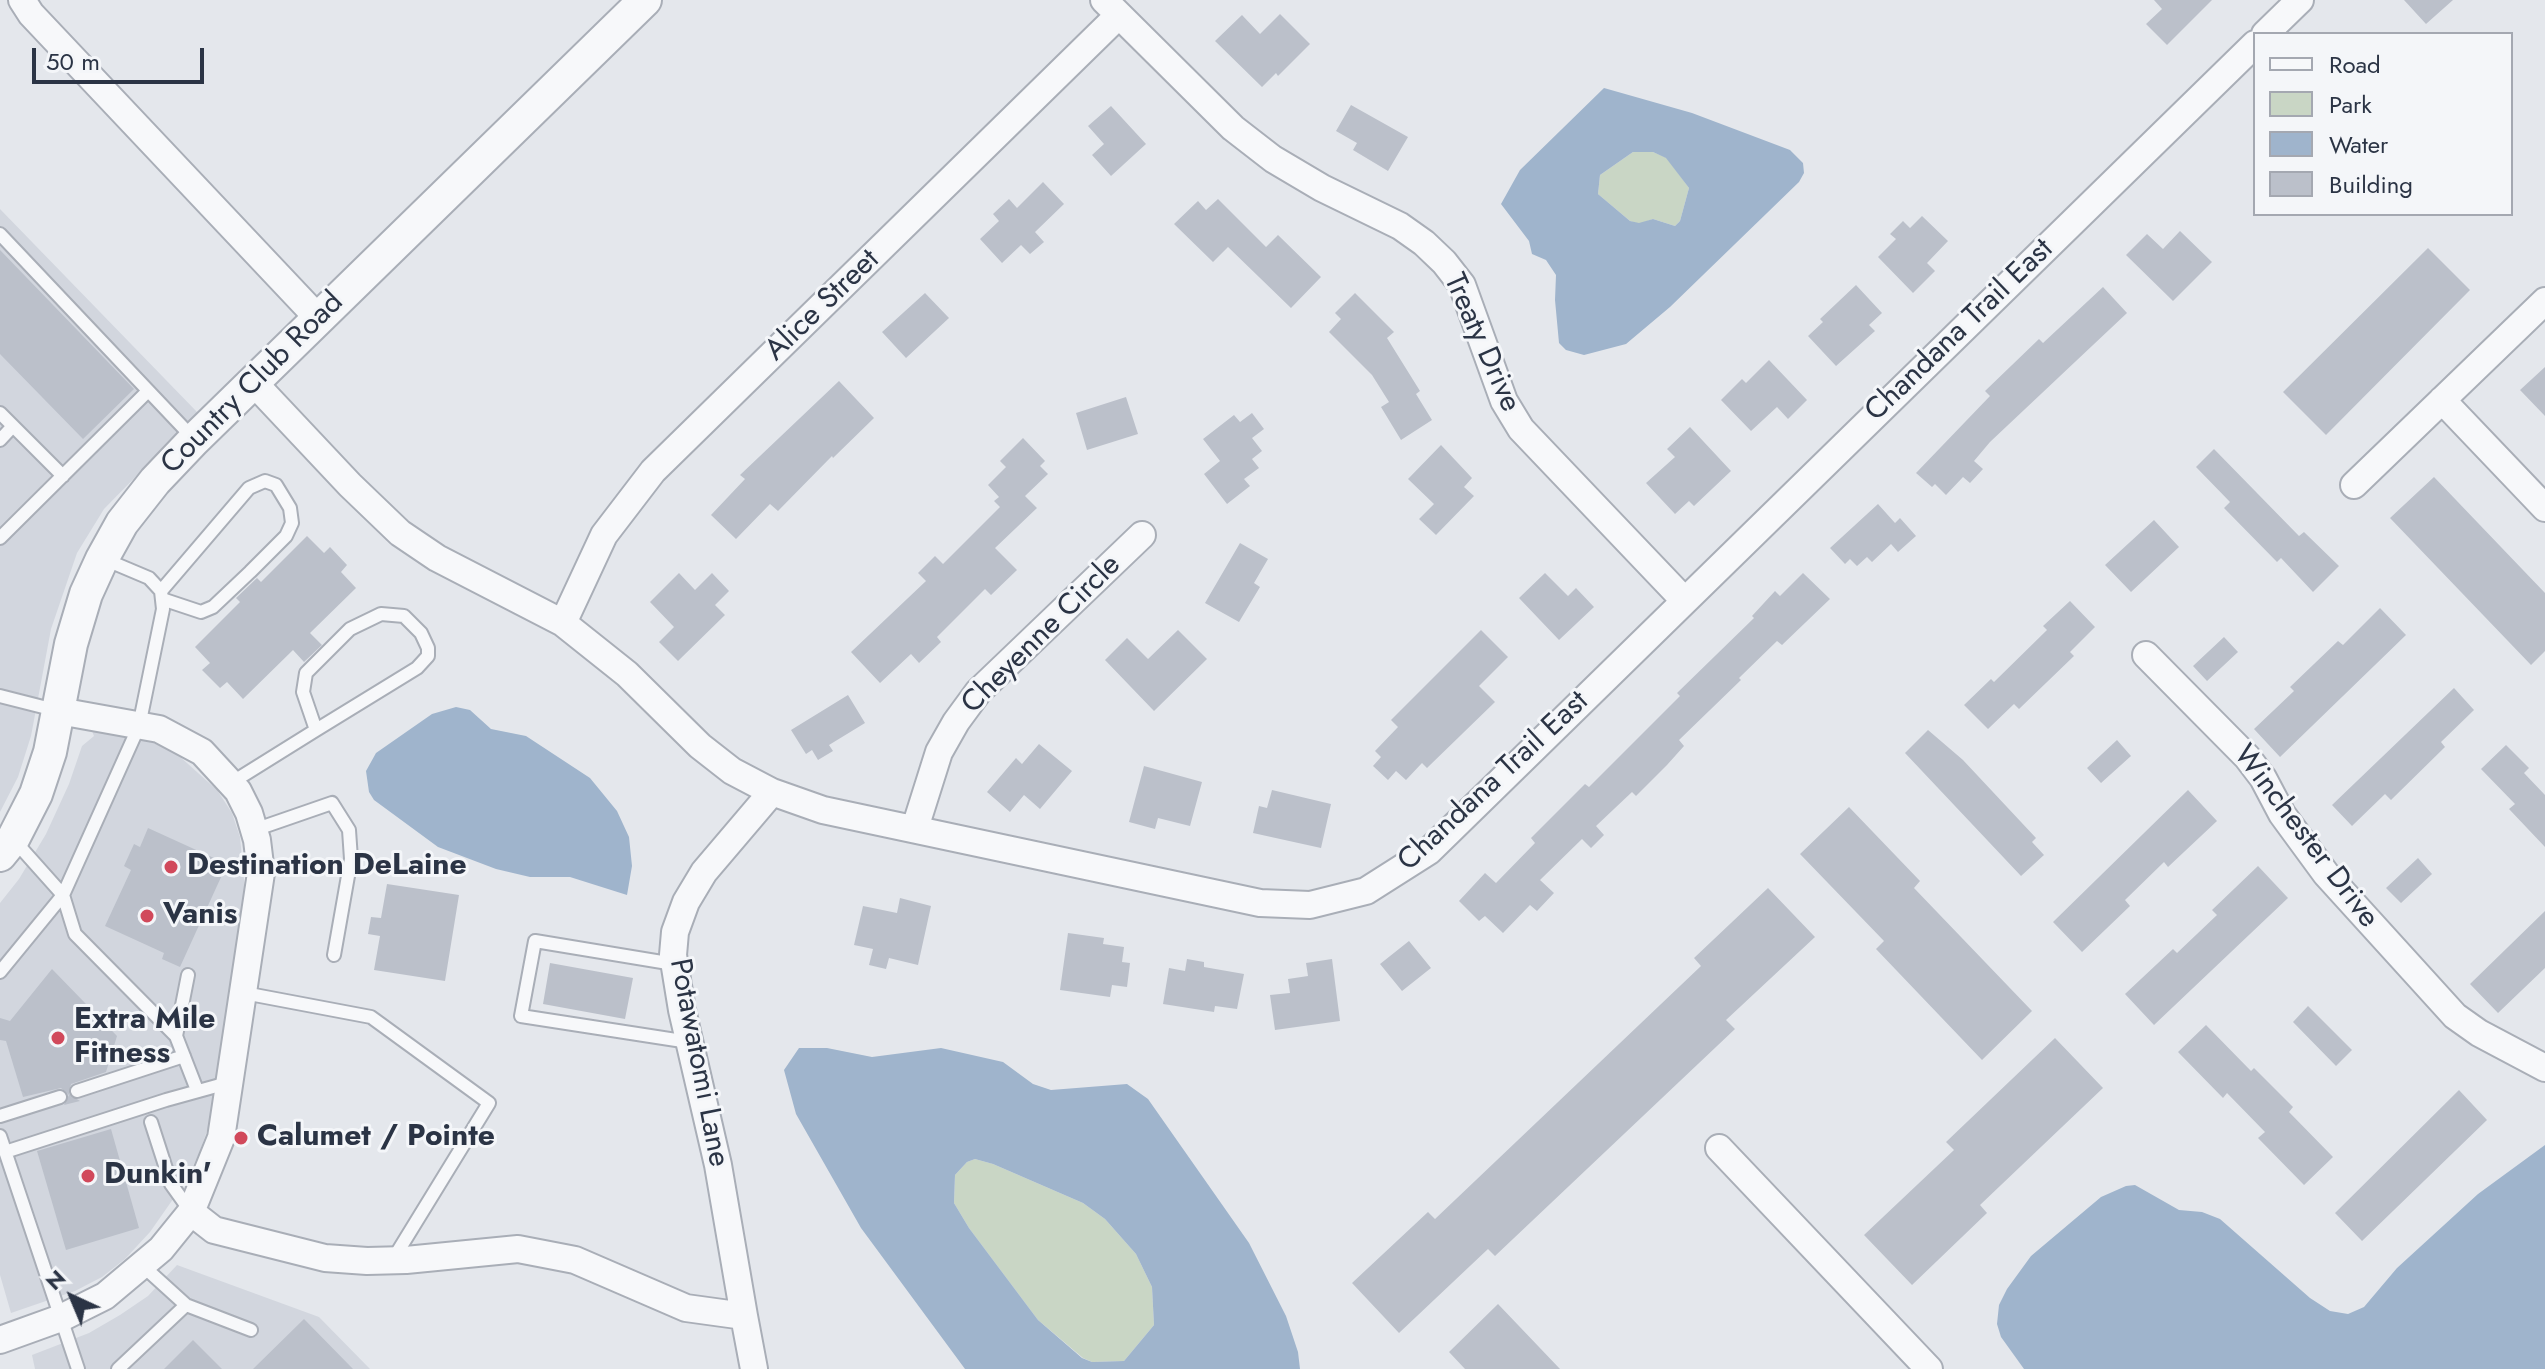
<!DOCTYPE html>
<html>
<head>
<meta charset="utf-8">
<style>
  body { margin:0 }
  #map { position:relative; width:2545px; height:1369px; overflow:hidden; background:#e4e7ec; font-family:Jost,sans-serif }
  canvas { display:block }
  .legend { position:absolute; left:2253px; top:32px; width:260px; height:184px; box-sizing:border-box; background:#f4f6f9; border:2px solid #a4a8b1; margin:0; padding:10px 14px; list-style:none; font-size:24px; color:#2b3445 }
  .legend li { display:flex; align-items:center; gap:16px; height:40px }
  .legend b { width:40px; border:2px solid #a4a8b1 }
  .north { position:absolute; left:32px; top:1257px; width:80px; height:80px; -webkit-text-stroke:6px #f4f6f9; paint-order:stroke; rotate:316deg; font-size:22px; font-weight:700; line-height:32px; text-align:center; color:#2b3445 }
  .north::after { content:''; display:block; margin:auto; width:28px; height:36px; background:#2b3445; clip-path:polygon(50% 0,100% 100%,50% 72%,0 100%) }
  .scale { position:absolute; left:32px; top:48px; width:172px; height:36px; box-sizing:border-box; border:4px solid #2b3445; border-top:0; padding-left:10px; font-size:24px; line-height:28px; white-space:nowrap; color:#2b3445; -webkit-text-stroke:6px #f4f6f9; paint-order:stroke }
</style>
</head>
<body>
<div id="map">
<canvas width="2545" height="1369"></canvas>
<ul class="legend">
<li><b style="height:10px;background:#f7f8fa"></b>Road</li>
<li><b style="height:22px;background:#c9d6c5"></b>Park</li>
<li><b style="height:22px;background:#9fb4cc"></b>Water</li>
<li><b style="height:22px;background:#bbc0ca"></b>Building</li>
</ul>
<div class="north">N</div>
<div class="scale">50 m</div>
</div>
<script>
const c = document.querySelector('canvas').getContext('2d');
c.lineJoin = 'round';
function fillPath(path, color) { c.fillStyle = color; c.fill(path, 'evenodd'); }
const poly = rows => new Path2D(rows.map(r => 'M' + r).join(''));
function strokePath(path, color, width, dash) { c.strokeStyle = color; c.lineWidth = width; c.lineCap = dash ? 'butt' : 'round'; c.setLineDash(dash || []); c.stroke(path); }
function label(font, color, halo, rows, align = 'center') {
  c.font = font + ' Jost,sans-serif'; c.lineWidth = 6; c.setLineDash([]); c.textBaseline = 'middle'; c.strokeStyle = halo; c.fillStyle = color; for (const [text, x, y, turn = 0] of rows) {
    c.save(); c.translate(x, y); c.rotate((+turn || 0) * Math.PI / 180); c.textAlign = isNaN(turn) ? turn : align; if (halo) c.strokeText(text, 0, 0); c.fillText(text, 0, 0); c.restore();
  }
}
const built = poly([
  [0,209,198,413,104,509,77,553,51,629,31,736,18,777,0,812],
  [103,730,154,743,178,755,217,790,232,813,240,837,245,891,215,1094,210,1122,199,1154,185,1182,150,1232,125,1259,102,1277,75,1291,11,1313,0,1275,0,903,19,879,46,834,69,784,82,746,94,736,92,731],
  [177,1265,319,1317,370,1369,35,1369,32,1355,89,1333,120,1315,148,1296]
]);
const green = poly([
  [1633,152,1653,152,1667,158,1689,188,1680,221,1675,226,1653,219,1639,224,1630,221,1598,194,1600,175],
  [975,1159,993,1164,1083,1203,1105,1219,1136,1254,1152,1287,1154,1325,1124,1361,1092,1362,1083,1358,1038,1320,969,1228,954,1203,955,1175,967,1162]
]);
const water = poly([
  [1604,88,1692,113,1790,150,1803,163,1804,173,1799,182,1670,307,1626,344,1584,355,1566,350,1559,343,1555,300,1556,275,1546,260,1532,254,1529,241,1501,204,1520,170],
  [1633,152,1653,152,1666,158,1689,188,1680,221,1675,226,1653,219,1639,223,1630,221,1598,194,1600,175],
  [456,707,470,710,491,729,526,736,590,778,617,811,629,837,632,866,627,895,570,877,530,877,496,869,438,847,374,800,369,792,366,771,376,753,432,714],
  [799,1048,827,1048,872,1057,941,1048,1003,1062,1033,1084,1051,1090,1127,1084,1148,1099,1249,1243,1286,1316,1298,1352,1300,1369,965,1369,861,1228,796,1114,784,1070],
  [975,1159,993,1164,1083,1203,1105,1219,1136,1254,1152,1287,1154,1325,1124,1361,1092,1362,1082,1358,1038,1320,969,1228,954,1203,955,1175,967,1162],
  [2545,1145,2545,1369,2024,1369,2001,1337,1997,1324,1999,1305,2007,1289,2031,1256,2101,1197,2126,1186,2135,1185,2179,1210,2202,1212,2220,1219,2310,1298,2330,1311,2348,1314,2364,1307,2397,1268,2478,1194]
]);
const building = poly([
  [2154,0,2212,0,2167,45,2146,24,2162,9],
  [2404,0,2453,0,2426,24],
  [1280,14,1310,44,1278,76,1276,73,1262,87,1215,41,1242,15,1260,34],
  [1351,105,1408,137,1388,171,1353,150,1357,143,1336,131],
  [1111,106,1146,144,1111,176,1092,155,1104,144,1088,126],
  [1043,182,1064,204,1035,232,1044,242,1030,254,1021,245,1002,263,980,239,999,221,993,214,1009,199,1017,208],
  [1218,199,1266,247,1278,235,1321,277,1291,308,1228,247,1213,262,1174,224,1198,201,1206,210],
  [1922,216,1948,241,1927,263,1935,271,1913,293,1878,257,1896,239,1890,234,1903,221,1910,228],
  [2180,231,2212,262,2173,301,2126,255,2147,234,2163,249],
  [2428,248,2470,290,2326,435,2283,392],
  [0,250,134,389,83,439,0,354],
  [1856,285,1882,313,1869,325,1875,331,1836,366,1808,336,1823,322,1820,319],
  [2103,287,2127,313,1990,442,1974,461,1983,469,1970,483,1963,477,1946,495,1935,484,1932,487,1916,473,1990,396,1985,391,2039,339,2043,343],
  [925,293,949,318,906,358,882,332],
  [1355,293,1394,332,1387,338,1420,391,1416,394,1432,420,1401,440,1381,407,1389,402,1372,375,1329,332,1341,319,1335,313],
  [1769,360,1807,400,1788,419,1777,407,1751,431,1721,400,1742,379,1746,383],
  [2545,367,2545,416,2520,390],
  [839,381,874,418,833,458,832,456,778,511,770,504,736,539,711,515,745,479,740,475],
  [1126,397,1138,434,1087,450,1076,413],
  [1252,413,1264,429,1252,438,1262,451,1252,459,1259,468,1244,479,1250,486,1227,504,1204,474,1220,461,1203,439,1234,415,1240,422],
  [1690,427,1731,471,1694,506,1689,501,1675,514,1646,483,1675,457,1667,449],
  [1023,438,1045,461,1040,466,1048,474,1025,496,1037,508,995,548,1017,570,991,595,985,589,937,637,941,642,919,663,911,654,880,683,851,652,926,581,918,573,935,556,943,564,1000,507,994,501,999,497,988,485,1006,467,1000,461],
  [1441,445,1472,478,1464,487,1474,496,1436,535,1419,519,1434,504,1408,479],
  [2214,449,2299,536,2304,532,2339,566,2313,592,2281,558,2277,562,2224,508,2230,502,2196,467],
  [2434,477,2545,593,2545,651,2531,665,2390,518],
  [1878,504,1895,523,1900,518,1916,536,1898,552,1891,544,1872,562,1867,557,1857,566,1850,559,1845,564,1830,548],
  [2154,520,2179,547,2131,592,2105,565],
  [307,536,324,553,330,547,347,565,341,572,356,588,310,633,322,645,304,662,293,650,243,699,227,682,220,688,202,670,210,663,195,647,240,602,236,598,257,578,261,582],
  [1240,543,1268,559,1254,583,1260,587,1239,622,1205,603],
  [679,573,695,590,712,573,729,591,715,605,725,615,678,661,659,642,674,627,650,602],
  [1545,573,1568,596,1576,588,1594,607,1559,640,1519,598],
  [1803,573,1830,599,1782,645,1777,641,1739,678,1741,680,1679,740,1684,746,1667,765,1636,796,1632,792,1596,826,1604,835,1591,848,1582,839,1540,880,1554,893,1537,911,1530,905,1503,933,1485,916,1479,921,1459,901,1485,873,1496,883,1535,843,1531,838,1585,784,1589,787,1680,696,1677,693,1754,618,1752,616,1775,591,1780,596],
  [2070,601,2095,627,2070,652,2074,656,2019,709,2014,704,1988,729,1964,705,1991,679,1994,682,2047,630,2043,626],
  [2380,608,2406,635,2280,757,2254,729,2294,691,2290,687,2338,641,2343,645],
  [1178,630,1207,659,1154,711,1105,660,1127,638,1148,659],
  [1481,630,1508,657,1479,686,1495,702,1427,768,1422,763,1406,780,1396,771,1388,780,1373,766,1381,757,1375,751,1398,727,1391,720],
  [2224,637,2238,652,2207,681,2193,666],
  [2454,688,2474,710,2441,742,2445,747,2391,800,2385,794,2352,826,2332,805],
  [848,695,865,723,829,745,833,751,818,760,812,750,806,754,791,730],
  [1928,730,1963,760,2036,838,2032,842,2044,855,2021,876,1905,753],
  [2117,740,2131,756,2101,783,2087,768],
  [1039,744,1072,771,1040,809,1024,795,1010,812,987,792,1016,758,1022,764],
  [2506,745,2529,768,2524,773,2545,795,2545,847,2509,809,2515,804,2481,769],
  [1144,766,1202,782,1190,826,1158,818,1155,829,1129,822],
  [1272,790,1331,804,1321,848,1253,833,1259,806,1267,808],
  [2188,790,2217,821,2168,867,2164,862,2125,900,2130,906,2082,952,2053,922],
  [1849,807,1920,881,1914,888,2032,1011,1982,1060,1876,949,1884,941,1800,854],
  [148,828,227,864,180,967,162,959,164,953,105,926,131,870,124,866,134,844,140,847],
  [2418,858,2432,874,2401,903,2386,888],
  [2258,866,2288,898,2154,1025,2125,994,2173,949,2177,953,2217,915,2212,910],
  [387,884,459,895,445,981,374,970,380,936,368,934,371,917,381,918],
  [1768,888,1815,937,1726,1020,1735,1029,1495,1256,1488,1249,1399,1333,1352,1283,1428,1212,1435,1219,1701,966,1694,958],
  [900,898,931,906,918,965,889,958,886,969,869,965,873,949,854,945,863,906,897,913],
  [2545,911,2545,968,2498,1013,2470,984],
  [1068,933,1104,938,1103,944,1124,947,1122,962,1130,963,1127,987,1112,985,1110,997,1060,990],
  [1409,941,1431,968,1402,991,1380,964],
  [1187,959,1204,962,1204,967,1244,974,1237,1009,1215,1006,1214,1012,1163,1004,1169,968,1185,971],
  [1332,959,1340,1021,1275,1030,1270,995,1290,993,1288,979,1308,976,1306,963],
  [550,963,633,978,625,1019,543,1004],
  [52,969,117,1036,106,1072,71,1084,69,1094,80,1101,64,1105,69,1095,61,1088,23,1097,6,1041,0,1040,0,1018,10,1021],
  [2308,1006,2352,1050,2336,1066,2293,1022],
  [2206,1025,2251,1071,2254,1068,2293,1107,2289,1112,2333,1157,2304,1185,2258,1138,2265,1132,2227,1093,2223,1098,2178,1052],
  [2055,1038,2103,1088,1980,1205,1987,1213,1912,1285,1864,1235,1954,1150,1946,1142],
  [2459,1090,2487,1120,2362,1241,2335,1213],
  [111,1129,139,1228,66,1250,37,1151],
  [1498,1304,1560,1369,1465,1369,1449,1352],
  [304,1319,353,1369,253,1369],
  [193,1340,222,1369,164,1369]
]);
const service = poly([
  [0,234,193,438],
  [0,413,63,476],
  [0,440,13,426],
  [0,538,148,391],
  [161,591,249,488,265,481,276,485,290,508,292,523,286,536,250,572,213,607,201,612,162,599],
  [0,696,55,710],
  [231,783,316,730,417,668,428,656,428,648,421,633,404,616,381,614,350,629,306,673,303,692,316,730],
  [254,830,332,803,349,830,351,859,334,955],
  [13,839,63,895,75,934,176,1036,197,1090],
  [674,964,535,941,521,1016,689,1042],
  [0,972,63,895,139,726,163,609,161,591,149,578,104,559],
  [244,993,371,1017,489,1103,392,1261],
  [176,1036,188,975],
  [77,1091,184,1056],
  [0,1116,60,1097],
  [151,1122,171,1184,191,1212],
  [0,1136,78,1369],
  [5,1152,166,1100,231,1082],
  [143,1266,186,1305],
  [118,1369,186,1305,251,1330]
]);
const minor = poly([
  [22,0,31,14,319,319],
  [1104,0,1233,128,1273,159,1322,188,1400,226,1424,243,1444,262,1462,285,1504,401,1521,429,1684,600],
  [2265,34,2300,0],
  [254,383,350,485,400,533,437,558,563,623,627,674,700,746,732,771,772,792,823,810,1260,903,1310,905,1366,891,1429,851,2255,44],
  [2442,400,2545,508],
  [2354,485,2545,301],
  [563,623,604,535,653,471,1119,15],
  [2146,655,2247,757,2263,778,2282,814,2326,874,2455,1016,2479,1033,2545,1068],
  [915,828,939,752,956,722,978,692,1142,535],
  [1719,1148,1929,1369],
  [191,1212,214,1230,325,1258,367,1261,406,1260,518,1249,575,1260,686,1308,744,1316,754,1369],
  [744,1316,718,1165,682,1010,673,955,675,932,686,902,704,872,772,792],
  [0,1340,61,1318,105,1296,161,1249,191,1212,221,1138,261,873,257,840,249,813,238,791,202,752,159,729,59,711]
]);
const tertiary = poly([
  [0,855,13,839,36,794,50,752,71,644,86,594,102,559,122,523,155,481,194,440,645,0]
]);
const markers = [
  [171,867,8,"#d1495b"],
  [147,916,8,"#d1495b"],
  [58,1038,8,"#d1495b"],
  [241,1138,8,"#d1495b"],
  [88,1176,8,"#d1495b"]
];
const streetNames = [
  ["Alice Street",823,306,-44],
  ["Chandana Trail East",1960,331,-44],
  ["Treaty Drive",1481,343,66],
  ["Country Club Road",253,384,-45],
  ["Cheyenne Circle",1042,635,-45],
  ["Chandana Trail East",1494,782,-43],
  ["Winchester Drive",2305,837,53],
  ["Potawatomi Lane",698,1063,79]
];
const poiNames = [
  ["Destination DeLaine",187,867],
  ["Vanis",163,916],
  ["Extra Mile",74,1021],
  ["Fitness",74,1055],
  ["Calumet / Pointe",257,1138],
  ["Dunkin'",104,1176]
];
fillPath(built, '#d2d6de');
fillPath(green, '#c9d6c5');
fillPath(water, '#9fb4cc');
fillPath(building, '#bbc0ca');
strokePath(service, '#a9aeb7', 16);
strokePath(minor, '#a9aeb7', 30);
strokePath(tertiary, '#a9aeb7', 36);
strokePath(service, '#f7f8fa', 12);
strokePath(minor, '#f7f8fa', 26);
strokePath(tertiary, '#f7f8fa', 32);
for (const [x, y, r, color] of markers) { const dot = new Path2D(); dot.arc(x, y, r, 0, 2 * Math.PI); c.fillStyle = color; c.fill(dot); strokePath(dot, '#f4f6f9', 3); }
label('30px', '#2b3445', '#f4f6f9', streetNames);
label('bold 30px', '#2b3445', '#f4f6f9', poiNames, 'left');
</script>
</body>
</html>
